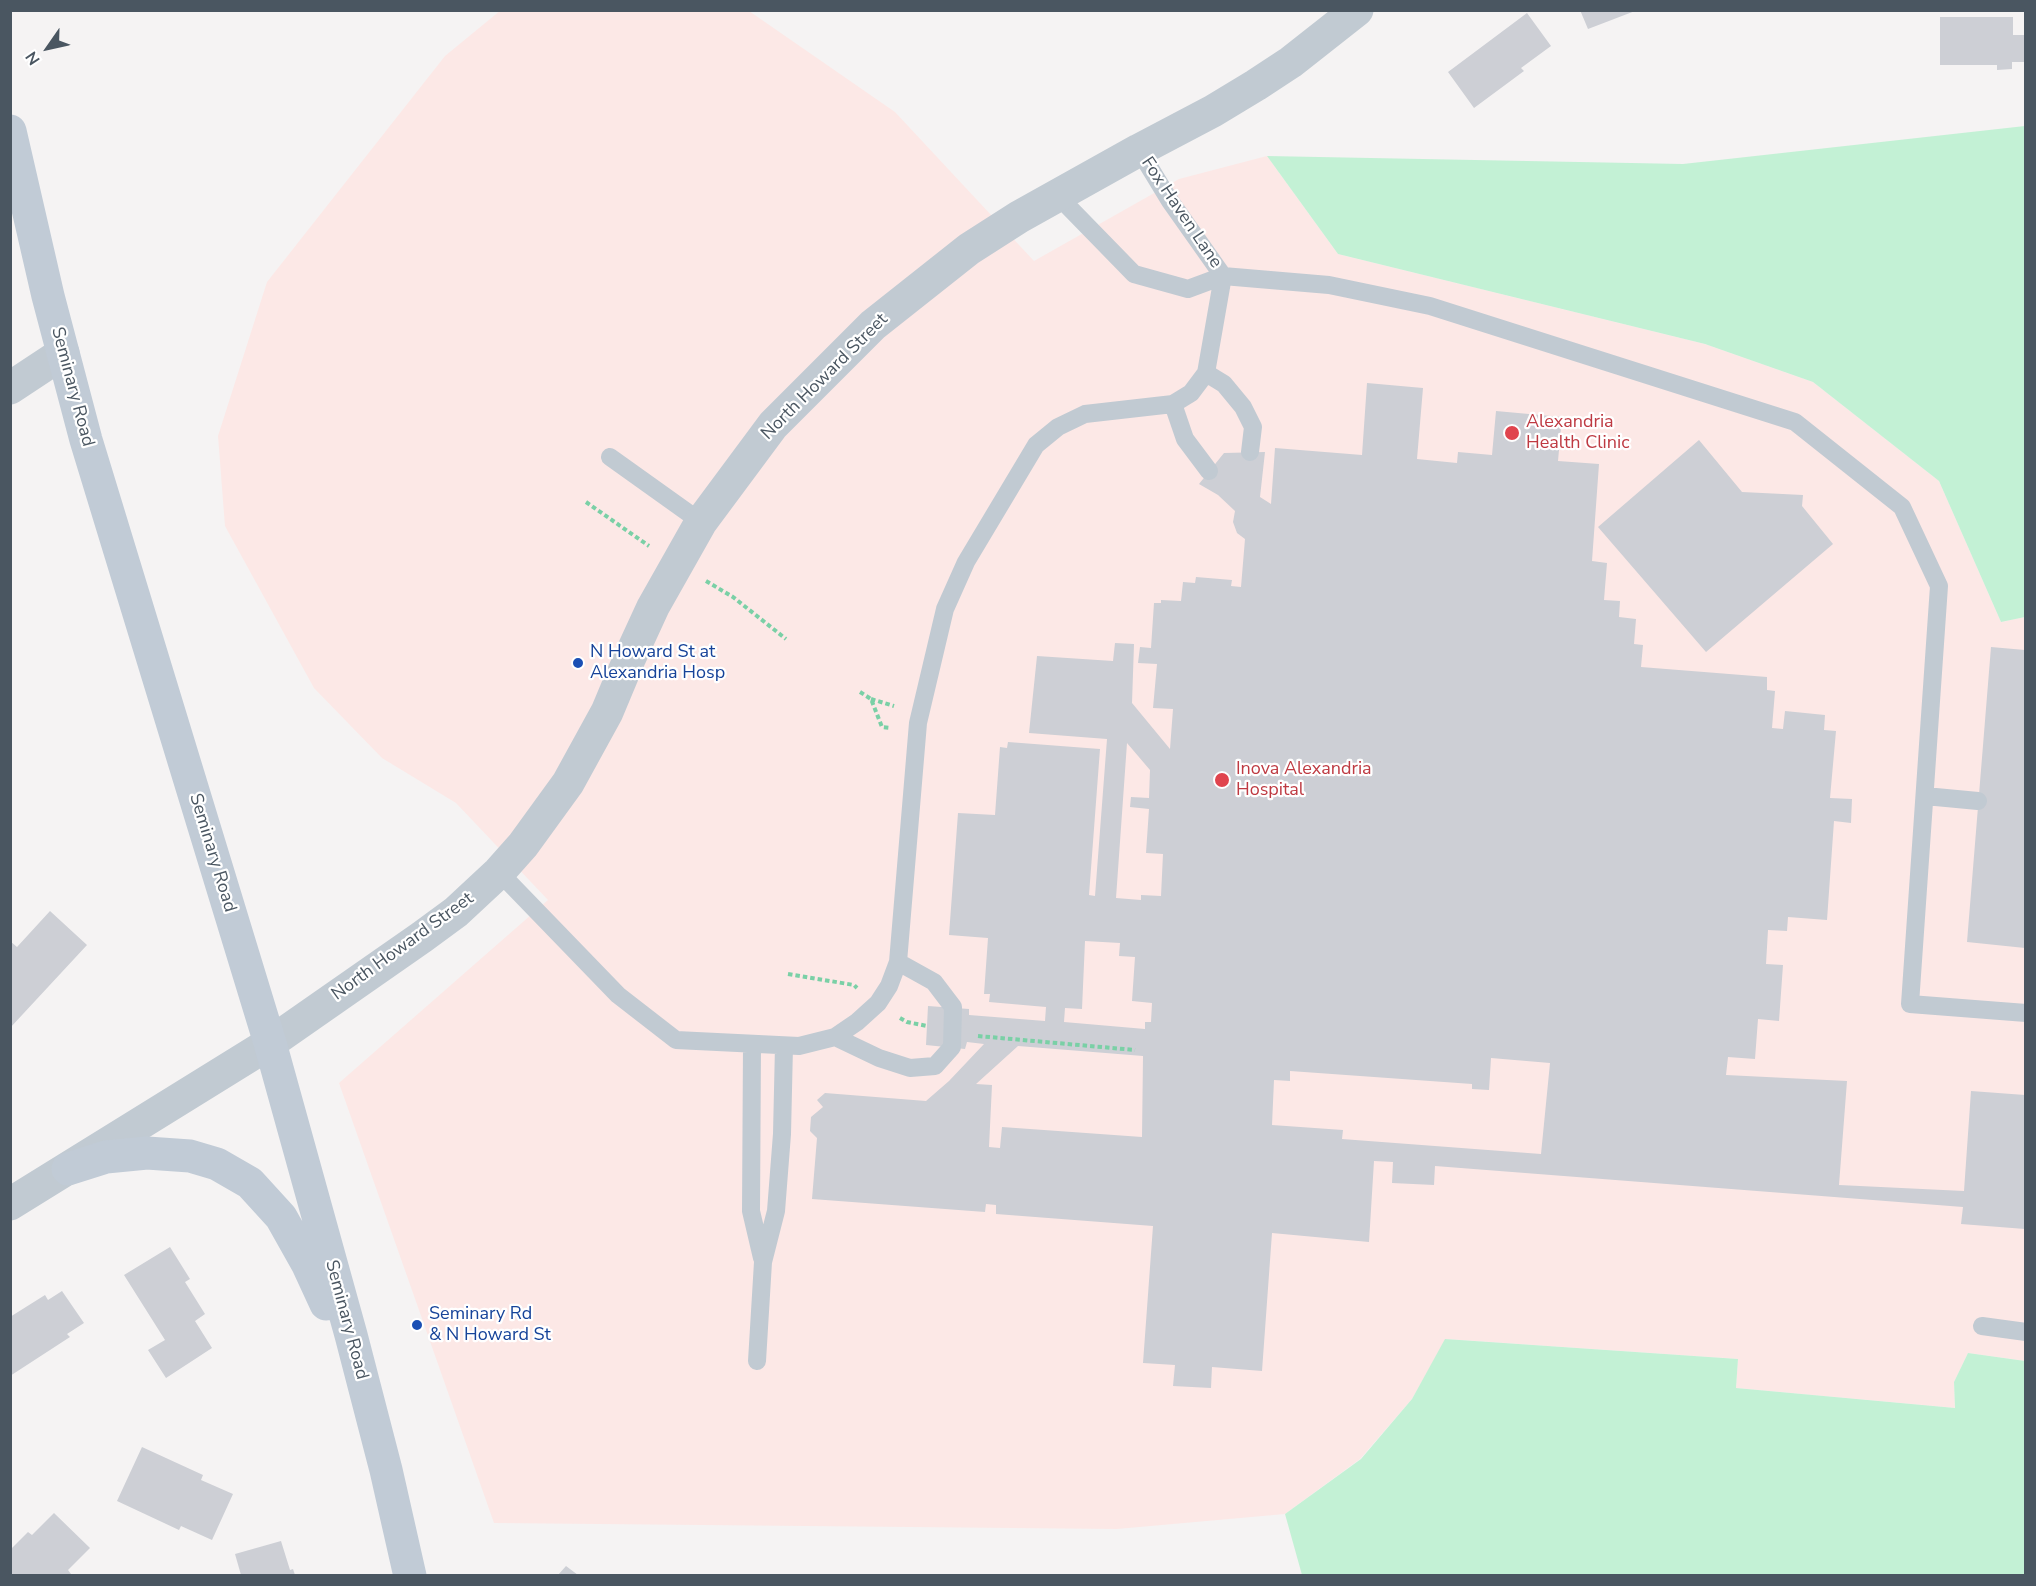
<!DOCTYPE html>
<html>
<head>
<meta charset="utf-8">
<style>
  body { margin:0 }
  #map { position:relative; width:2036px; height:1586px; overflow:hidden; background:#f5f3f3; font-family:"Nunito Sans",sans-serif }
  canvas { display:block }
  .frame { position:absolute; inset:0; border:12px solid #4a5661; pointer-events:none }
  .north { position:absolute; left:18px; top:18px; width:60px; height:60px; -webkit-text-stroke:4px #fff; paint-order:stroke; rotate:236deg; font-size:16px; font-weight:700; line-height:24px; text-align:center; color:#4a5661 }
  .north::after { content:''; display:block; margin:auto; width:21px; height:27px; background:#4a5661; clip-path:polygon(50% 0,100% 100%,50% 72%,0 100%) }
</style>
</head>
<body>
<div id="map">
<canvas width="2036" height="1586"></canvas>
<div class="frame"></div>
<div class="north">N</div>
</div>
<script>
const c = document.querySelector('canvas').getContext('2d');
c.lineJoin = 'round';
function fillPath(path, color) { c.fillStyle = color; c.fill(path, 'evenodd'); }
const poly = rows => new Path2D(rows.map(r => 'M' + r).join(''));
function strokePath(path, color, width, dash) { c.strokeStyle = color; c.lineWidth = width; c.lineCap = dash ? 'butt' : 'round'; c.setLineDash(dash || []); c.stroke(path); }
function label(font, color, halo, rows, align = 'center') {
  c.font = font + ' "Nunito Sans",sans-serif'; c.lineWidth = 4.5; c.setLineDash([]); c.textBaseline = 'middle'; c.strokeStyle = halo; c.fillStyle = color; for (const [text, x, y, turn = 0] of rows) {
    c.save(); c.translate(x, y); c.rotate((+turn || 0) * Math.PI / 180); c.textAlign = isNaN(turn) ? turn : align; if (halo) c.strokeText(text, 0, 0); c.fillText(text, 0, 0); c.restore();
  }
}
const medical = poly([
  [501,10,749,11,895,112,1034,261,1179,179,1267,156,1338,254,1705,344,1813,382,1939,481,2001,622,2025,617,2025,1361,1968,1353,1954,1382,1955,1408,1736,1388,1738,1359,1446,1339,1412,1399,1360,1459,1285,1514,1117,1529,494,1523,339,1083,548,900,456,803,382,758,314,688,225,526,218,436,267,282,445,56]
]);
const green = poly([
  [2025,126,2025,617,2001,622,1939,481,1813,382,1705,344,1338,254,1267,156,1683,164],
  [1445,1339,1738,1359,1736,1388,1955,1408,1954,1382,1968,1353,2025,1361,2025,1575,1302,1575,1285,1514,1361,1459,1412,1399]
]);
const building = poly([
  [1580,10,1635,10,1635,11,1588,29],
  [1527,13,1551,46,1521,68,1524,71,1474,108,1448,72],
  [1940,17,2013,17,2013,35,2025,35,2025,62,2012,62,2012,69,1997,70,1997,65,1940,65],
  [1367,383,1423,388,1417,459,1457,463,1458,452,1492,455,1496,411,1562,417,1558,461,1599,464,1592,561,1607,563,1604,600,1620,601,1619,617,1636,619,1634,644,1643,645,1641,667,1767,677,1767,690,1775,691,1772,728,1783,729,1785,711,1825,715,1824,730,1836,731,1830,798,1852,799,1851,823,1834,821,1827,920,1788,917,1787,931,1768,930,1766,964,1783,965,1779,1021,1758,1019,1755,1059,1728,1057,1726,1075,1847,1081,1839,1185,1964,1191,1971,1091,2025,1095,2025,1229,1961,1224,1963,1207,1435,1166,1434,1185,1392,1183,1393,1162,1374,1161,1369,1242,1272,1233,1262,1371,1212,1367,1211,1388,1173,1386,1175,1365,1143,1363,1153,1226,996,1214,996,1205,986,1204,985,1212,812,1199,817,1138,810,1131,811,1117,823,1107,817,1100,825,1093,926,1101,949,1081,984,1044,967,1042,965,1049,926,1045,928,1006,969,1009,969,1015,1045,1021,1046,1007,989,1002,990,994,984,994,988,938,949,935,958,813,995,815,1000,747,1007,748,1008,742,1100,749,1089,895,1095,896,1107,739,1029,733,1037,656,1113,661,1115,643,1134,644,1132,703,1170,749,1173,709,1153,708,1157,664,1138,663,1140,647,1151,648,1154,603,1161,603,1161,600,1181,601,1183,582,1195,583,1196,577,1232,580,1231,586,1241,587,1245,539,1237,533,1233,522,1235,511,1218,495,1199,484,1224,453,1265,452,1260,497,1271,504,1275,448,1362,455],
  [1127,743,1150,770,1149,798,1131,797,1130,807,1149,809,1146,853,1163,854,1161,896,1141,895,1141,900,1116,898],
  [1085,941,1120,943,1119,956,1135,957,1132,1001,1152,1003,1151,1022,1145,1022,1145,1029,1064,1022,1065,1008,1082,1009],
  [1018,1046,1143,1056,1142,1137,1002,1127,1000,1148,989,1147,992,1085,976,1084],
  [1491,1058,1550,1063,1541,1154,1342,1139,1343,1130,1272,1125,1274,1080,1290,1081,1290,1071,1472,1084,1472,1089,1489,1090],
  [1699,440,1742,492,1803,495,1802,506,1833,544,1706,652,1598,527],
  [1991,647,2025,650,2025,948,1967,942],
  [50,911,87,945,10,1028,10,941,17,947],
  [170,1247,190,1279,185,1282,205,1314,195,1321,212,1348,166,1378,148,1350,165,1340,124,1275],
  [62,1291,84,1323,67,1334,70,1337,10,1376,10,1317,45,1295,48,1300],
  [142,1447,203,1475,201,1480,233,1494,212,1540,181,1526,179,1530,117,1501],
  [54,1513,90,1548,68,1570,71,1574,70,1575,10,1575,10,1550,28,1532,32,1535],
  [281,1541,290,1570,293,1569,295,1575,241,1575,235,1554],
  [566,1566,578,1575,558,1575]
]);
const path = poly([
  [586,502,649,546],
  [706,581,733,597,786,639],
  [860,692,871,699,882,727,891,728],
  [871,699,894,706],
  [788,974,854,985,857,988],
  [900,1018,907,1022,927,1026],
  [978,1036,1135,1050]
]);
const service = poly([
  [1139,150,1170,201,1223,276],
  [1057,195,1134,274,1188,289,1223,276,1329,285,1430,306,1795,422,1902,507,1939,586,1910,1004,2026,1013],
  [1206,373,1224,384,1243,407,1253,427,1250,452],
  [1173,404,1185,439,1209,471],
  [610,457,701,522],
  [1925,796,1978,801],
  [499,872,618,995,676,1040,799,1046,835,1037,857,1022,878,1003,889,986,898,962,918,723,945,609,966,562,1036,445,1058,427,1085,414,1173,404,1191,393,1206,373,1223,276],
  [835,1037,879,1058,910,1068,935,1066,952,1047,953,1007,934,982,898,962],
  [752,1045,751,1211,762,1258],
  [1982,1326,2026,1332],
  [757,1361,763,1262,776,1211,782,1134,784,1046]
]);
const minor = poly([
  [10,388,63,353]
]);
const tertiary = poly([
  [10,1204,270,1043,422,937,456,912,499,872,523,845,568,783,607,712,630,657,653,607,701,522,773,425,873,325,969,249,1019,217,1139,150,1213,111,1256,85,1291,62,1357,10]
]);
const secondary = poly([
  [10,131,48,296,86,440,270,1043,351,1335,386,1470,410,1576],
  [68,1169,106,1157,147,1153,190,1156,217,1164,250,1183,281,1217,308,1265,326,1304]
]);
const markers = [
  [1512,433,8,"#e0444e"],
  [578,663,6,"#1a4fb4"],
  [1222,780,8,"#e0444e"],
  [417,1325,6,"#1a4fb4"]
];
const streetNames = [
  ["Fox Haven Lane",1181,213,56],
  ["North Howard Street",825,377,-45],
  ["Seminary Road",72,387,75],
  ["Seminary Road",212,853,73],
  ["North Howard Street",403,947,-36],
  ["Seminary Road",346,1320,75]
];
const healthNames = [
  ["Alexandria",1526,423],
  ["Health Clinic",1526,444],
  ["Inova Alexandria",1236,770],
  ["Hospital",1236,791]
];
const transitNames = [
  ["N Howard St at",590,653],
  ["Alexandria Hosp",590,674],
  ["Seminary Rd",429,1315],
  ["& N Howard St",429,1336]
];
fillPath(medical, '#fce8e6');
fillPath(green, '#c3f1d5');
fillPath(building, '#cdcfd5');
strokePath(path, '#7ad0a6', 4, [4.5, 3]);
strokePath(service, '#c1cad2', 18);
strokePath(minor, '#c1cad2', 33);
strokePath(tertiary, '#c1cad2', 33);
strokePath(secondary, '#c1cbd6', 33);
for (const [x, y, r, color] of markers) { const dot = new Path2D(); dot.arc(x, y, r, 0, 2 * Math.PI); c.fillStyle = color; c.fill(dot); strokePath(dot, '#fff', 2); }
label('18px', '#4a5661', '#fff', streetNames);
label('18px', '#be3a42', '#fff', healthNames, 'left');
label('18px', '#164399', '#fff', transitNames, 'left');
</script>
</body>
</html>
